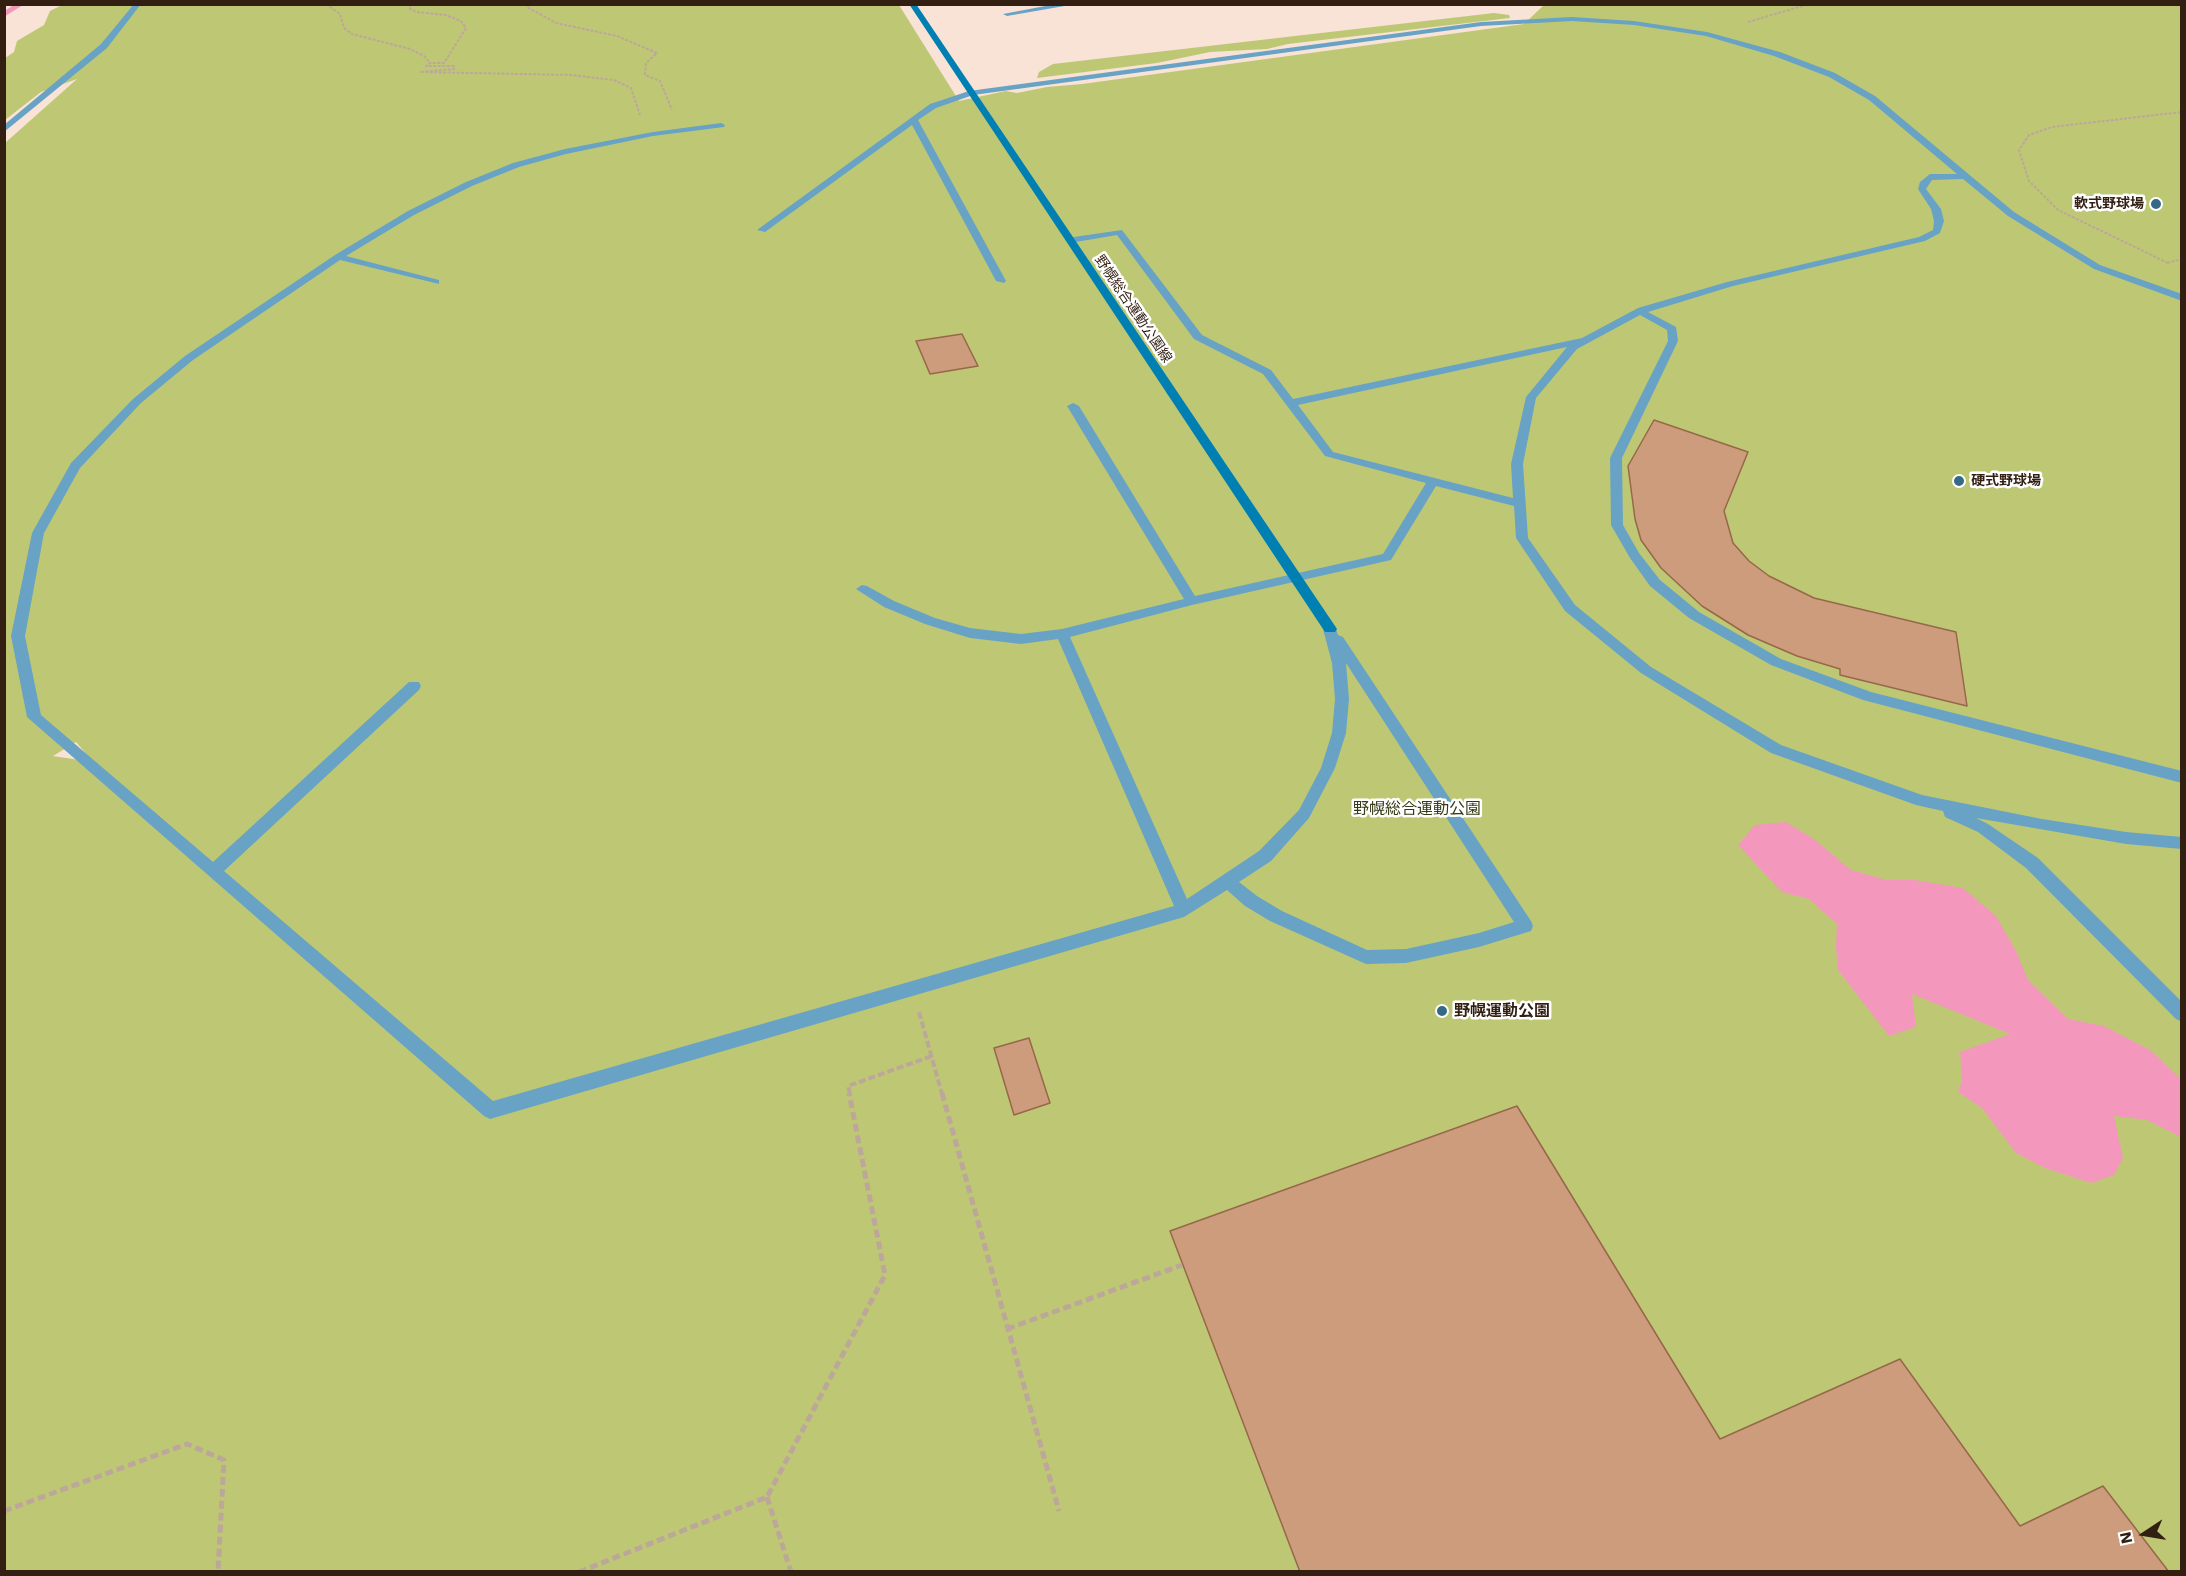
<!DOCTYPE html>
<html>
<head>
<meta charset="utf-8">
<style>
  body { margin:0 }
  #map { position:relative; width:2186px; height:1576px; overflow:hidden; background:#f8e3d6; font-family:"Work Sans",sans-serif }
  canvas { display:block }
  .frame { position:absolute; inset:0; border:6px solid #321f12; pointer-events:none }
  .north { position:absolute; left:2114px; top:1504px; width:60px; height:60px; -webkit-text-stroke:4px #fff; paint-order:stroke; rotate:258deg; font-size:16px; font-weight:700; line-height:24px; text-align:center; color:#321f12 }
  .north::after { content:''; display:block; margin:auto; width:21px; height:27px; background:#321f12; clip-path:polygon(50% 0,100% 100%,50% 72%,0 100%) }
</style>
</head>
<body>
<div id="map">
<canvas width="2186" height="1576"></canvas>
<div class="frame"></div>
<div class="north">N</div>
</div>
<script>
const c = document.querySelector('canvas').getContext('2d');
c.lineJoin = 'round';
function fillPath(path, color) { c.fillStyle = color; c.fill(path, 'evenodd'); }
const poly = rows => new Path2D(rows.map(r => 'M' + r).join(''));
function strokePath(path, color, width, dash) { c.strokeStyle = color; c.lineWidth = width; c.lineCap = dash ? 'butt' : 'round'; c.setLineDash(dash || []); c.stroke(path); }
function label(font, color, halo, rows, align = 'center') {
  c.font = font + ' "Work Sans","Noto Sans JP",sans-serif'; c.lineWidth = 5; c.setLineDash([]); c.textBaseline = 'middle'; c.strokeStyle = halo; c.fillStyle = color; for (const [text, x, y, turn = 0] of rows) {
    c.save(); c.translate(x, y); c.rotate((+turn || 0) * Math.PI / 180); c.textAlign = isNaN(turn) ? turn : align; if (halo) c.strokeText(text, 0, 0); c.fillText(text, 0, 0); c.restore();
  }
}
const green = poly([
  [62,5,899,5,959,101,1006,91,1017,93,1047,87,1082,84,1524,24,1544,5,2181,5,2181,1571,5,1571,5,143,77,79,41,92,5,120,5,58,14,52,17,41,44,25,50,11],
  [76,742,93,762,53,756],
  [1494,13,1509,15,1510,18,1288,44,1267,49,1210,52,1157,63,1037,78,1039,72,1053,64]
]);
const water = poly([
  [1786,822,1814,839,1851,870,1886,880,1914,880,1963,888,1996,916,2016,951,2028,980,2068,1019,2104,1026,2150,1050,2181,1079,2181,1137,2147,1120,2114,1116,2123,1158,2114,1175,2091,1183,2045,1168,2016,1153,1982,1108,1958,1092,1962,1080,1960,1052,2010,1034,1912,994,1916,1027,1889,1036,1838,970,1836,947,1837,924,1809,899,1782,892,1738,845,1755,825]
]);
const stream = poly([
  [4,14,20,4]
]);
const building = poly([
  [962,334,978,366,930,374,916,341,962,334],
  [1654,420,1748,452,1724,511,1733,543,1749,561,1769,576,1814,598,1956,632,1967,706,1840,675,1840,669,1797,656,1748,635,1702,606,1661,568,1641,540,1635,519,1628,466,1654,420],
  [1029,1038,1050,1103,1014,1115,994,1048,1029,1038],
  [1517,1106,1720,1439,1900,1359,2020,1526,2103,1486,2169,1572,1300,1572,1170,1231,1517,1106]
]);
const pathFar2 = poly([
  [326,4,340,14,344,28,352,34,410,49,424,56,430,63],
  [411,4,409,8,416,12,446,15,461,21,466,28,444,63,430,63,426,66,454,66,454,69,420,72,571,75,614,80,631,88,640,115],
  [529,4,527,7,556,23,617,36,657,53,646,63,645,75,660,81,672,110],
  [1748,22,1809,4],
  [2167,263,2182,259],
  [2168,263,2058,210,2029,181,2019,150,2029,135,2052,127,2182,112]
]);
const pathFar1 = poly([
  [919,1012,942,1094],
  [850,1094,848,1086,932,1056]
]);
const path = poly([
  [942,1093,1059,1511],
  [1007,1329,1182,1265],
  [767,1497,791,1572],
  [4,1511,187,1444,224,1460,218,1572],
  [579,1572,767,1497,885,1275,849,1093]
]);
const service = poly([
  [1056,4,1076,4,1007,16,1003,14,1056,4],
  [1572,17,1634,21,1707,32,1780,52,1835,73,1875,96,2014,212,2100,265,2182,294,2182,301,2094,269,2008,216,1963,179,1932,180,1926,189,1941,209,1944,221,1940,233,1925,241,1733,286,1648,312,1676,327,1678,341,1622,458,1623,525,1639,553,1660,580,1699,612,1781,659,1871,692,2182,771,2182,783,1863,700,1771,665,1689,618,1650,586,1630,558,1611,525,1610,458,1668,341,1667,330,1640,315,1577,349,1536,398,1523,464,1528,538,1575,605,1651,667,1781,745,1922,795,2042,819,2126,832,2182,837,2182,849,2126,844,1976,818,1988,824,2038,858,2182,1002,2182,1022,2176,1019,2026,868,1978,832,1945,817,1943,811,1916,805,1771,753,1641,673,1565,611,1516,538,1514,506,1436,486,1391,560,1192,605,1070,637,1187,899,1259,851,1299,810,1321,768,1332,733,1335,699,1332,663,1323,629,1330,624,1335,626,1338,635,1343,637,1531,921,1533,926,1531,931,1479,947,1406,963,1366,964,1270,921,1245,906,1227,890,1184,917,490,1119,484,1116,27,717,11,636,32,533,71,463,133,399,185,356,335,255,408,211,466,182,513,163,565,149,653,132,721,123,725,125,724,127,653,136,566,154,519,167,472,186,414,215,346,256,439,280,439,284,340,260,193,360,141,403,80,468,44,533,25,636,41,715,213,862,409,682,419,682,421,686,419,690,224,871,493,1101,1174,906,1058,639,1021,644,970,638,925,624,884,607,856,589,862,585,867,586,894,601,935,618,970,628,1021,634,1062,629,1184,599,1067,406,1073,403,1079,406,1195,596,1383,554,1426,483,1325,456,1263,374,1194,339,1117,235,1070,243,1065,240,1067,238,1122,230,1202,335,1271,370,1293,399,1582,338,1638,308,1727,282,1919,237,1933,230,1934,221,1931,209,1918,189,1920,182,1930,174,1957,174,1869,100,1829,77,1774,56,1706,36,1634,25,1572,21,1481,26,973,95,936,108,918,120,1006,281,1004,283,996,281,912,125,765,232,757,230,930,104,969,91,1481,22,1572,17],
  [1567,347,1526,397,1511,464,1513,498,1333,452,1298,405,1567,347],
  [1346,663,1514,922,1479,933,1406,949,1367,950,1282,911,1257,896,1239,882,1271,861,1309,818,1335,768,1346,733,1349,699,1346,663]
]);
const minor = poly([
  [134,4,141,4,107,48,4,132,4,125,101,44,134,4]
]);
const secondary = poly([
  [909,4,916,4,1335,626,1337,629,1335,632,1325,632,909,4]
]);
const markers = [
  [2156,204,6,"#356986"],
  [1959,481,6,"#356986"],
  [1442,1011,6,"#356986"]
];
const farPoinames = [
  ["軟式野球場",2144,204],
  ["硬式野球場",1971,481,"left"]
];
const farStreetnames = [
  ["野幌総合運動公園線",1133,309,56]
];
const parkNames = [
  ["野幌総合運動公園",1417,809]
];
const poiNames = [
  ["野幌運動公園",1454,1011]
];
fillPath(green, '#bec874');
fillPath(water, '#f398bc');
strokePath(stream, '#f398bc', 5);
fillPath(building, '#cd9c7c');
strokePath(building, '#966849', 1.5);
strokePath(pathFar2, '#bca79a', 2, [3, 1.5]);
strokePath(pathFar1, '#bca79a', 4, [7, 3]);
strokePath(path, '#bca79a', 5, [8, 4]);
fillPath(service, '#68a3c5');
fillPath(minor, '#68a3c5');
fillPath(secondary, '#0080b2');
for (const [x, y, r, color] of markers) { const dot = new Path2D(); dot.arc(x, y, r, 0, 2 * Math.PI); c.fillStyle = color; c.fill(dot); strokePath(dot, '#fff', 2); }
label('bold 14px', '#321f12', '#fff', farPoinames, 'right');
label('14px', '#321f12', '#fff', farStreetnames);
label('16px', '#363a14', '#fff', parkNames);
label('bold 16px', '#321f12', '#fff', poiNames, 'left');
</script>
</body>
</html>
